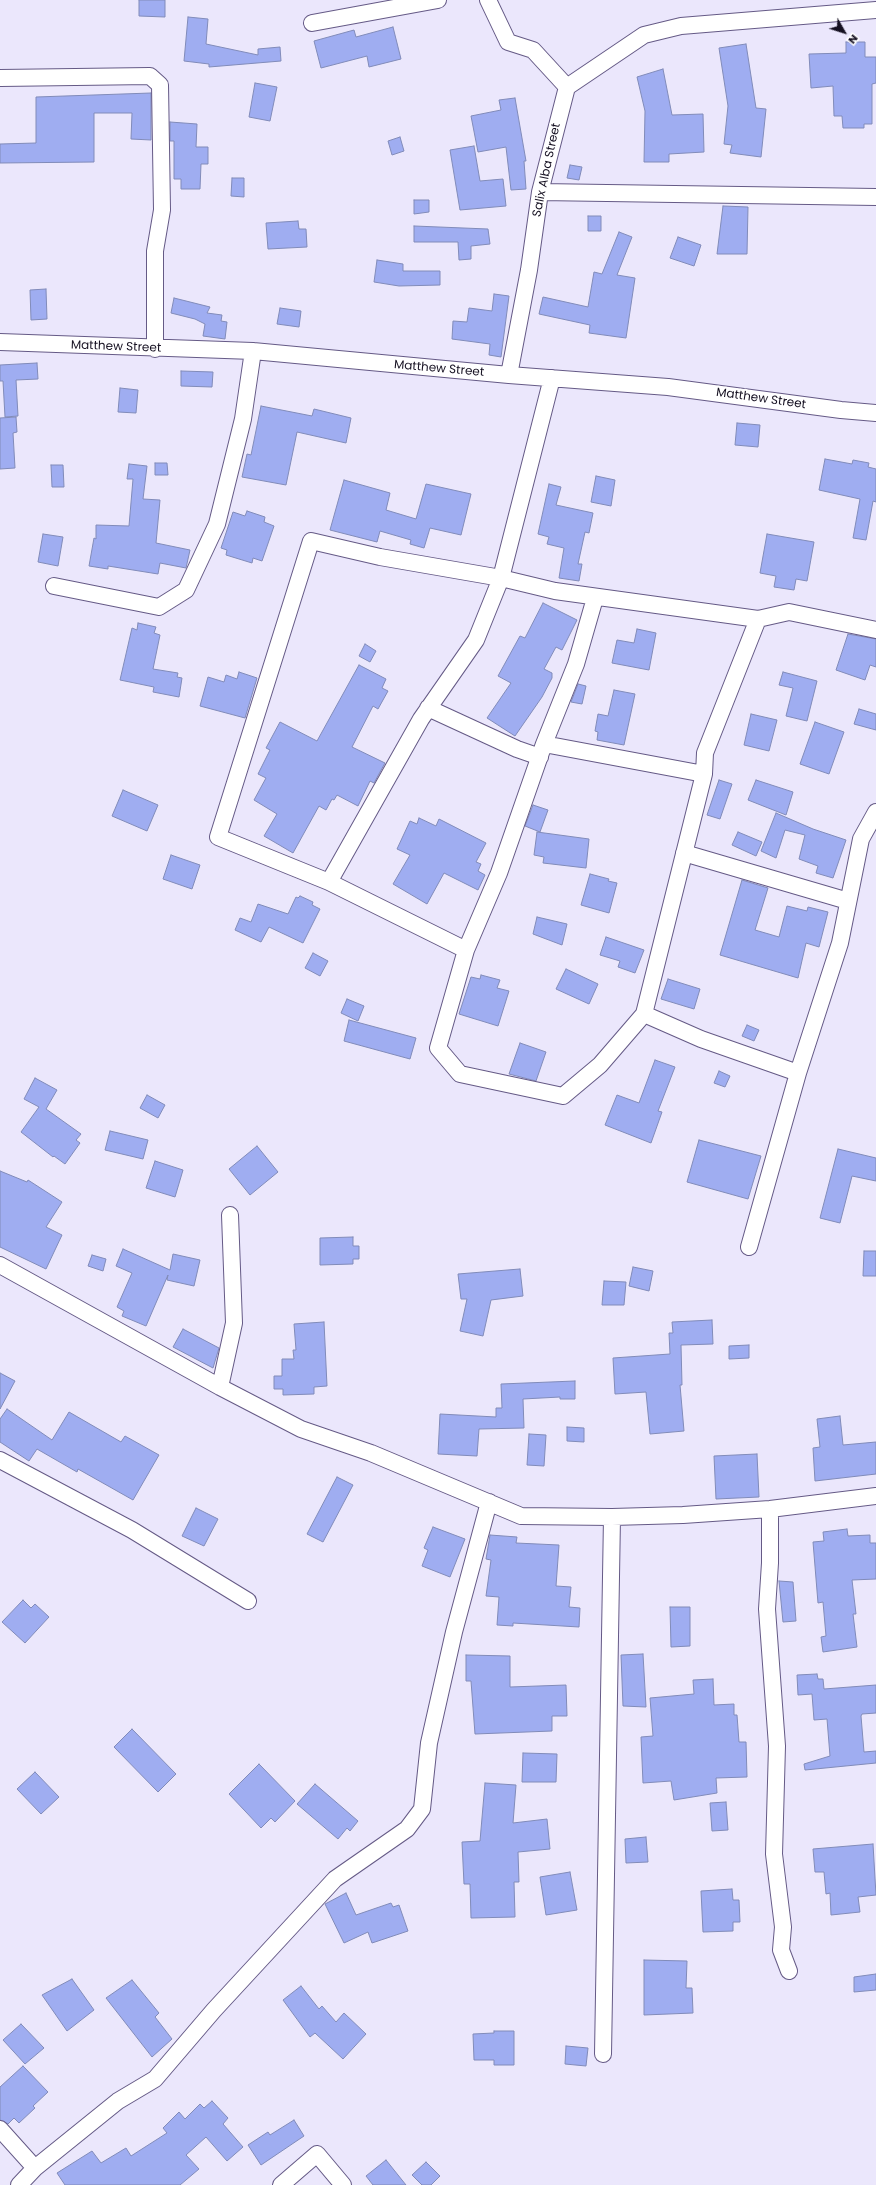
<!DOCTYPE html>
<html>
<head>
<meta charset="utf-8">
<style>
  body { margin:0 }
  #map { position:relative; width:876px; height:2185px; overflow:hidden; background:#ebe7fc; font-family:Poppins,sans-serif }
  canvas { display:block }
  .north { position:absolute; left:824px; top:12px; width:40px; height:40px; -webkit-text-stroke:3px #fff; paint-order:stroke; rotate:129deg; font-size:11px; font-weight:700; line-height:16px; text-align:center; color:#151021 }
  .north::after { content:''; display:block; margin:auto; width:14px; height:18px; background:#151021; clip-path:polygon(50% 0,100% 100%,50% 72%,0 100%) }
</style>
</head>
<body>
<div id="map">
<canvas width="876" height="2185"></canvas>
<div class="north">N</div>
</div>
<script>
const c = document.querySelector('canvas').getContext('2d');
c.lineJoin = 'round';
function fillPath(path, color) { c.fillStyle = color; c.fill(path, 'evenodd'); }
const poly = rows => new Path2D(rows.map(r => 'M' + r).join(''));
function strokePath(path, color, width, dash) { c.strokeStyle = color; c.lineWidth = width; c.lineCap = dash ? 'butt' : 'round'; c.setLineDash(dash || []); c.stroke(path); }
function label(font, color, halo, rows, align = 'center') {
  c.font = font + ' Poppins,sans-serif'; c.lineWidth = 4; c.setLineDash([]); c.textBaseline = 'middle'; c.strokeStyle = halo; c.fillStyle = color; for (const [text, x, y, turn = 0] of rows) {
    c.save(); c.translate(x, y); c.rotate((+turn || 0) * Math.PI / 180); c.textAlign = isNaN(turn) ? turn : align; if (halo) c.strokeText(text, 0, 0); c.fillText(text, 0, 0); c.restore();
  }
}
const building = poly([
  [139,0,165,0,165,17,139,16,139,0],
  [188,17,208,19,206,44,258,55,258,49,280,47,281,61,209,67,209,64,184,61,188,17],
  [393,27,401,59,369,67,367,56,321,68,314,41,354,30,356,37,393,27],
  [846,42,865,42,865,57,876,57,876,83,872,84,872,124,864,124,864,128,843,128,842,116,834,116,833,86,811,88,809,54,846,53,846,42],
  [746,44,756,108,766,109,761,157,730,153,732,145,724,144,728,106,719,48,746,44],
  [663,69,672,115,703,114,704,152,669,154,669,162,644,162,645,111,637,77,663,69],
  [255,83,277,87,270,121,249,117,255,83],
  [151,93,151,140,131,139,132,113,94,113,94,162,0,163,0,144,36,143,36,97,151,93],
  [515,98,526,161,524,161,526,189,511,190,506,147,478,152,471,116,501,110,499,100,515,98],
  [170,122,197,124,196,147,208,147,208,164,201,164,200,189,181,189,181,179,174,179,174,141,170,141,170,122],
  [400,137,404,151,392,155,388,141,400,137],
  [474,146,480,181,503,179,506,206,460,210,450,150,474,146],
  [570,165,582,167,579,180,567,178,570,165],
  [232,178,244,178,244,197,231,196,232,178],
  [414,200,429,200,429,212,414,214,414,200],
  [723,206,748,207,747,254,717,254,723,206],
  [588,216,601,216,601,231,588,231,588,216],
  [298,221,299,229,306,229,307,247,268,249,266,223,298,221],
  [414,226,488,229,490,244,471,246,471,259,459,260,458,242,414,242,414,226],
  [619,232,632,237,617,275,635,278,626,338,589,333,590,325,539,314,543,297,588,307,594,272,602,274,619,232],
  [678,237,701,245,694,266,670,258,678,237],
  [377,260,403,264,403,271,440,271,440,285,399,286,374,282,377,260],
  [46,289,47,319,31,320,30,290,46,289],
  [494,294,509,296,501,357,489,355,490,344,452,339,453,321,467,322,469,308,492,311,494,294],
  [174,298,210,307,207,313,222,315,221,321,227,322,225,339,203,336,205,324,195,319,171,313,174,298],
  [280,308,301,311,299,327,277,324,280,308],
  [37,363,38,379,16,380,18,416,5,417,3,381,0,381,0,365,37,363],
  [181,371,213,372,212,387,181,386,181,371],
  [120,388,138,390,136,413,118,412,120,388],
  [261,406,312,416,314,409,351,418,346,443,297,432,286,485,242,477,247,454,251,455,261,406],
  [16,417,17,432,13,433,15,468,0,469,0,418,16,417],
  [737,423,760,425,758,447,735,445,737,423],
  [825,459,852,464,853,460,869,463,868,467,876,469,876,502,873,501,866,540,853,538,860,499,819,490,825,459],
  [155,463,167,463,168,475,155,475,155,463],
  [129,464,147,466,143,499,160,500,156,543,190,550,186,568,160,563,158,574,108,566,108,569,89,566,94,538,96,539,96,525,129,526,133,479,127,479,129,464],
  [51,465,63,465,64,487,52,487,51,465],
  [596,476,615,480,611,506,591,502,596,476],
  [344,480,390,493,386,510,416,519,426,484,471,494,461,535,430,528,424,548,410,544,411,540,380,531,377,542,330,530,344,480],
  [549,484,561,487,556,505,593,513,589,533,585,532,578,564,582,564,579,581,559,578,564,548,547,544,549,537,538,534,549,484],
  [247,511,265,517,264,522,274,526,262,561,253,558,252,563,226,555,227,550,221,548,233,512,245,516,247,511],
  [43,534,63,537,58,566,38,562,43,534],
  [767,534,814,542,807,581,796,579,794,590,774,587,776,576,760,573,767,534],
  [543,603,577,620,562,650,556,647,544,669,552,673,552,678,542,697,515,736,487,718,511,683,498,676,520,636,525,638,543,603],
  [138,623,156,627,154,633,160,635,153,669,178,673,177,677,182,678,179,697,153,692,154,687,120,680,132,628,137,630,138,623],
  [637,629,656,633,649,670,612,663,617,640,634,643,637,629],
  [848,634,876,639,876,667,870,665,865,680,836,670,848,634],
  [365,644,376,651,370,662,359,656,365,644],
  [359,665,386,679,382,688,388,691,378,709,373,706,352,747,385,763,374,783,370,781,358,806,337,795,334,800,332,799,326,810,319,806,293,853,264,836,277,814,254,800,266,778,258,774,270,750,266,748,280,722,317,741,359,665],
  [239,672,257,678,245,718,200,706,208,677,224,682,226,675,237,679,239,672],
  [783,672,817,681,807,721,786,716,793,688,779,685,783,672],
  [578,684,586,686,582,704,571,702,578,684],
  [614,690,635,694,624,745,597,740,598,732,595,731,598,714,608,716,614,690],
  [859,709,876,714,876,730,854,724,859,709],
  [751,714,777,720,769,751,744,745,751,714],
  [815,722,844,732,829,774,800,764,815,722],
  [719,780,732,784,720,819,707,815,719,780],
  [756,780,793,792,786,815,748,800,756,780],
  [123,790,158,805,147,831,112,816,123,790],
  [533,805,548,810,540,832,525,826,533,805],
  [776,813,813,829,846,840,833,878,816,873,818,866,799,859,805,835,785,830,776,858,761,851,776,813],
  [419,818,436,826,439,819,486,843,476,862,481,864,478,871,485,875,478,890,444,873,427,904,393,884,410,855,397,849,410,821,417,824,419,818],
  [537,832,589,839,586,868,543,863,544,857,534,855,537,832],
  [738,832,762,842,756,856,732,845,738,832],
  [171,855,200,865,192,889,163,879,171,855],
  [590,874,609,879,608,881,617,883,609,913,581,905,590,874],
  [742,880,768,888,755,930,779,937,787,906,807,911,808,907,828,912,819,947,806,943,798,978,720,955,742,880],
  [300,896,313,902,312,905,320,909,303,943,269,927,261,942,235,930,240,918,251,922,258,904,288,914,296,897,298,898,300,896],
  [537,917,567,924,562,945,533,934,537,917],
  [606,937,644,950,635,973,618,967,620,961,600,955,606,937],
  [313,953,328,961,320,976,305,968,313,953],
  [566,969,598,984,589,1004,556,989,566,969],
  [481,975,500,980,497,988,509,991,498,1026,459,1014,471,977,480,979,481,975],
  [668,979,700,989,694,1009,661,999,668,979],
  [347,999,364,1006,358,1021,341,1013,347,999],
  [349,1020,416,1038,410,1059,344,1041,349,1020],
  [747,1025,759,1030,754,1041,742,1036,747,1025],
  [520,1043,546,1052,536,1081,509,1074,520,1043],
  [655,1060,675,1067,658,1111,662,1112,651,1143,605,1125,617,1095,639,1103,655,1060],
  [719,1071,730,1076,725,1087,714,1083,719,1071],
  [35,1078,57,1090,46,1109,81,1134,76,1140,80,1143,65,1164,54,1156,53,1157,21,1132,39,1107,24,1099,35,1078],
  [147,1095,165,1105,158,1118,140,1108,147,1095],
  [110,1131,148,1140,143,1159,105,1150,110,1131],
  [699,1140,761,1156,748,1199,687,1182,699,1140],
  [257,1146,278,1172,250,1195,229,1169,257,1146],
  [838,1149,876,1158,876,1181,852,1176,840,1223,820,1218,838,1149],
  [155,1161,183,1170,175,1197,146,1188,155,1161],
  [0,1171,27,1182,28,1180,62,1202,46,1227,62,1235,46,1269,0,1247,0,1171],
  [353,1237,353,1246,359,1246,359,1259,353,1259,353,1264,320,1265,320,1238,353,1237],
  [123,1249,170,1270,173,1254,200,1260,194,1286,167,1280,168,1275,146,1326,122,1316,124,1311,117,1307,132,1273,116,1266,123,1249],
  [864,1251,876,1251,876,1276,863,1276,864,1251],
  [92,1255,106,1259,103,1271,88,1266,92,1255],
  [633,1267,653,1271,649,1291,629,1286,633,1267],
  [520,1269,523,1296,491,1300,483,1336,460,1331,467,1299,461,1299,458,1274,520,1269],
  [604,1281,626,1282,624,1305,602,1305,604,1281],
  [712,1320,713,1344,681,1345,682,1385,680,1385,684,1431,650,1434,646,1392,615,1394,613,1358,670,1354,669,1333,673,1333,672,1322,712,1320],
  [324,1322,327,1386,314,1387,314,1394,283,1395,283,1389,274,1389,274,1376,282,1376,282,1359,294,1359,293,1350,296,1350,294,1324,324,1322],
  [183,1329,219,1348,213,1368,173,1347,183,1329],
  [749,1345,749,1358,729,1359,729,1346,749,1345],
  [0,1373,15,1381,0,1409,0,1373],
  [575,1381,575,1399,560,1399,560,1397,523,1399,524,1428,479,1429,477,1456,438,1454,440,1414,496,1417,496,1408,502,1408,501,1384,575,1381],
  [7,1409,52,1440,69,1412,121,1442,125,1436,159,1455,133,1500,78,1469,77,1472,37,1449,29,1461,0,1442,0,1419,7,1409],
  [840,1416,843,1445,876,1442,876,1474,815,1481,813,1448,820,1447,817,1419,840,1416],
  [567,1427,584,1428,584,1442,567,1441,567,1427],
  [529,1434,546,1435,544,1466,527,1465,529,1434],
  [757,1454,759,1497,716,1499,714,1456,757,1454],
  [337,1477,353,1485,323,1542,307,1534,337,1477],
  [196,1508,218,1519,204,1546,182,1536,196,1508],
  [433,1527,465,1539,450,1577,422,1566,428,1550,424,1548,433,1527],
  [847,1529,848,1536,870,1535,870,1543,876,1543,876,1579,852,1580,856,1614,853,1614,857,1647,823,1652,821,1637,826,1636,823,1602,818,1603,813,1542,824,1541,823,1532,847,1529],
  [490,1535,517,1537,516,1543,559,1545,556,1586,571,1587,569,1607,580,1608,579,1627,513,1623,513,1626,497,1625,499,1597,486,1596,491,1560,486,1559,490,1535],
  [779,1581,793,1582,796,1621,783,1622,779,1581],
  [23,1600,31,1608,35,1604,49,1617,25,1643,2,1622,23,1600],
  [670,1607,690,1607,690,1646,671,1647,670,1607],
  [643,1654,646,1707,623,1706,621,1655,643,1654],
  [466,1655,510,1656,510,1687,566,1685,567,1716,552,1716,552,1731,475,1734,471,1681,466,1681,466,1655],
  [817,1674,818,1679,823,1679,824,1689,876,1685,876,1713,862,1714,861,1716,864,1752,876,1751,876,1763,805,1770,804,1764,830,1756,827,1719,814,1720,812,1694,798,1695,797,1675,817,1674],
  [713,1679,714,1705,734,1704,734,1715,737,1715,739,1742,746,1742,747,1777,716,1778,717,1793,674,1800,671,1781,643,1783,641,1737,653,1736,650,1698,694,1694,693,1680,713,1679],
  [132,1729,176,1774,158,1792,114,1747,132,1729],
  [523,1753,557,1754,556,1782,522,1782,523,1753],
  [259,1764,295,1801,275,1822,271,1818,261,1828,229,1794,259,1764],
  [35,1772,59,1797,41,1814,17,1789,35,1772],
  [485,1783,516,1785,513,1823,547,1819,550,1849,518,1852,519,1882,514,1882,515,1917,471,1918,470,1884,464,1884,462,1842,480,1841,485,1783],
  [315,1784,358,1821,350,1831,347,1828,338,1839,297,1804,315,1784],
  [726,1802,728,1830,712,1831,710,1803,726,1802],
  [646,1837,648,1862,626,1863,625,1839,646,1837],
  [873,1844,876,1895,858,1897,860,1912,831,1915,830,1893,826,1894,824,1872,815,1872,813,1849,873,1844],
  [570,1872,577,1910,546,1915,540,1877,570,1872],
  [732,1889,733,1900,739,1900,740,1922,733,1922,733,1931,703,1932,701,1891,732,1889],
  [346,1893,356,1915,391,1903,393,1907,399,1905,408,1931,372,1943,368,1932,344,1943,325,1904,346,1893],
  [644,1960,687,1961,686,1988,692,1988,693,2013,644,2015,644,1960],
  [876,1974,876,1990,854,1992,854,1977,876,1974],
  [72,1979,94,2010,67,2031,42,1995,72,1979],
  [132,1980,159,2013,155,2017,172,2039,152,2057,106,1998,132,1980],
  [301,1986,319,2009,322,2006,336,2022,344,2013,366,2034,343,2059,315,2033,310,2037,283,2000,301,1986],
  [21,2024,44,2048,25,2064,3,2040,21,2024],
  [494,2031,514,2031,514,2065,494,2065,494,2060,474,2060,473,2034,494,2033,494,2031],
  [566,2046,588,2048,586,2066,565,2064,566,2046],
  [23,2066,48,2092,33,2106,35,2108,19,2123,14,2118,8,2124,0,2120,0,2087,23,2066],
  [212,2101,228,2118,223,2124,243,2147,227,2161,206,2137,186,2155,199,2169,180,2185,65,2185,57,2173,92,2151,101,2163,126,2148,131,2156,167,2133,163,2128,179,2112,185,2119,200,2104,204,2108,212,2101],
  [294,2120,304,2136,261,2165,248,2145,268,2132,270,2135,294,2120],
  [386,2160,406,2185,373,2185,366,2176,386,2160],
  [426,2162,440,2176,431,2185,422,2185,412,2175,426,2162]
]);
const street = poly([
  [488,0,508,42,533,50,567,87,540,192,529,270,509,375],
  [312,23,438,0],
  [0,78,150,76,160,85,162,210,155,251,155,349],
  [567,87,644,35,681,26,876,10],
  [540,192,876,197],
  [0,342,253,351,509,375,668,387,841,410,876,413],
  [54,586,159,607,186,590,217,524,243,419,253,351],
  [595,598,576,664,544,744,499,873,466,950,438,1048,460,1074,563,1096,600,1065,644,1014],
  [428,708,517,749,540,757],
  [544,744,704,774,705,753,758,619,789,612,876,630],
  [704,774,644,1014,701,1039,798,1073],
  [684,853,848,901],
  [329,882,421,719,476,640,501,578,552,378],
  [466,950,329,882,218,837,311,541,380,557,501,578,555,591,758,619],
  [749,1247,798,1073,840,943,861,839,876,812],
  [0,1265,220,1387,301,1429,371,1453,521,1516,612,1517,683,1515,770,1509,876,1496],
  [220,1387,234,1323,230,1215],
  [0,1460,132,1530,248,1601],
  [770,1509,770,1563,767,1609,777,1746,774,1854,783,1927,781,1950,789,1971],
  [603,2054,612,1517],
  [0,2129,35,2168],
  [19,2185,35,2168,118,2101,155,2079,214,2010,335,1879,407,1829,422,1809,429,1743,454,1632,489,1502],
  [281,2185,317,2154,343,2185]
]);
const streetNames = [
  ["Salix Alba Street",547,170,-78],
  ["Matthew Street",116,347,2],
  ["Matthew Street",439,369,5],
  ["Matthew Street",761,399,8]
];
fillPath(building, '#9fadf1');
strokePath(building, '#818bb9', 1);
strokePath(street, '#655a86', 18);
strokePath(street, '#fff', 16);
label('12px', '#151021', '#fff', streetNames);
</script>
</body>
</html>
